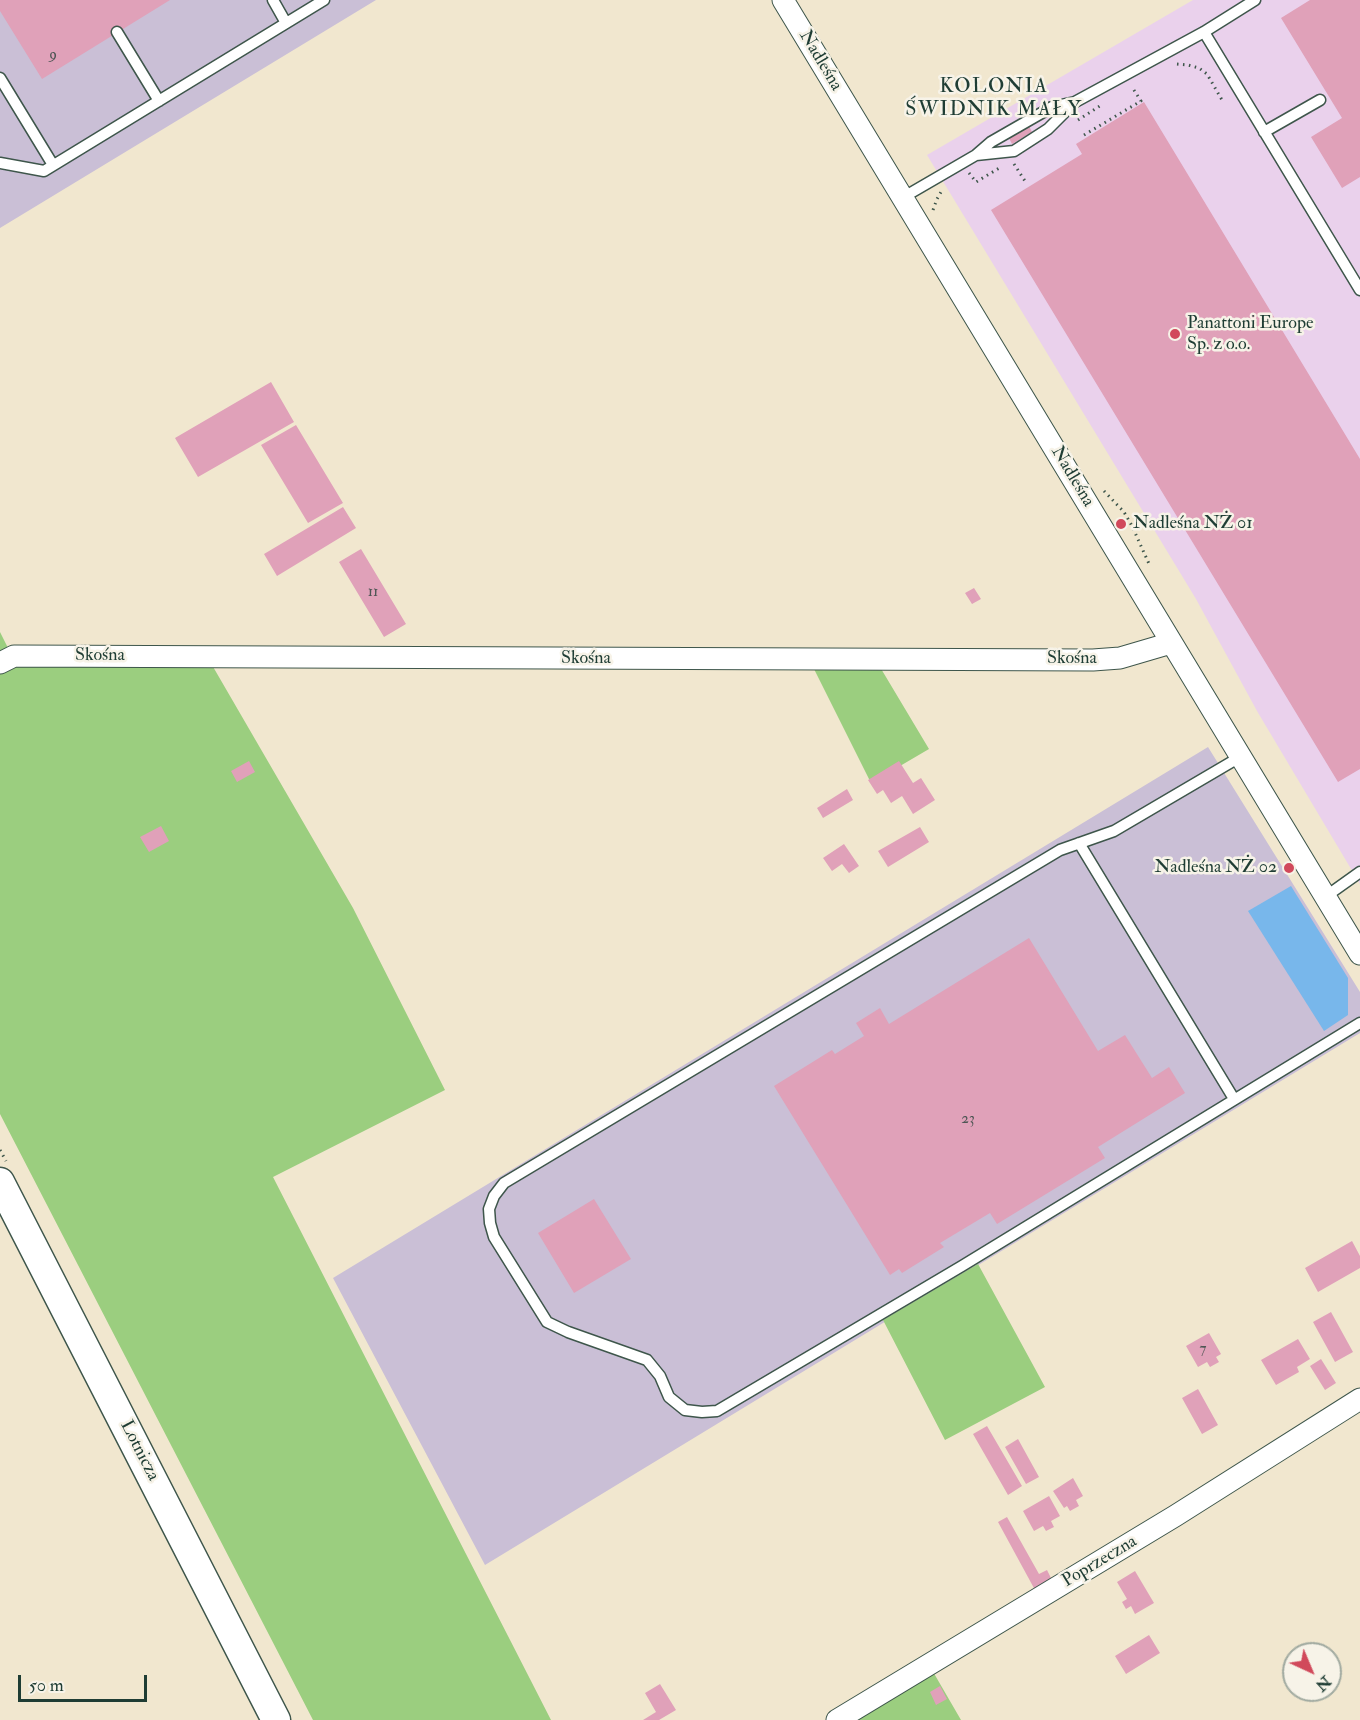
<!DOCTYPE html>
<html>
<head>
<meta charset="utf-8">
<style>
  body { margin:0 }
  #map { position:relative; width:1360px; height:1720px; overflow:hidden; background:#f1e7cf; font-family:"IM FELL Double Pica",serif }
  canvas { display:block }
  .north { position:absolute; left:1282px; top:1642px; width:60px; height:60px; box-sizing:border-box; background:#f7f3e8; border:2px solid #a1aaa0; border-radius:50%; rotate:136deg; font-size:16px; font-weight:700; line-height:24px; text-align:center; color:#1f3d34 }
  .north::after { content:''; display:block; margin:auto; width:21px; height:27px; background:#d1495b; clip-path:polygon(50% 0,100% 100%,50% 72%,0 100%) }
  .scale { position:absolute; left:18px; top:1675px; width:129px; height:27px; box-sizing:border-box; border:3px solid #1f3d34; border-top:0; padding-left:8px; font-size:18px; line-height:21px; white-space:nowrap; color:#1f3d34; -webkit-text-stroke:4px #f7f3e8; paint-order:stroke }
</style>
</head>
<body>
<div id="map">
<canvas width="1360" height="1720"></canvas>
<div class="north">N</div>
<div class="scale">50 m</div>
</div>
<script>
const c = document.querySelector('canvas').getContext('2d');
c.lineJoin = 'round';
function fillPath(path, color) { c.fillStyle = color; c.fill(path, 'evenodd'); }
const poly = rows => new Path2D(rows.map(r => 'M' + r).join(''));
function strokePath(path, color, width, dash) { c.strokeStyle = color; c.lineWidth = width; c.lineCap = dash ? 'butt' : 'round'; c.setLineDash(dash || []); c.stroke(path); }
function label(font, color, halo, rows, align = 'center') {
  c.font = font + ' "IM FELL Double Pica",serif'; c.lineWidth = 5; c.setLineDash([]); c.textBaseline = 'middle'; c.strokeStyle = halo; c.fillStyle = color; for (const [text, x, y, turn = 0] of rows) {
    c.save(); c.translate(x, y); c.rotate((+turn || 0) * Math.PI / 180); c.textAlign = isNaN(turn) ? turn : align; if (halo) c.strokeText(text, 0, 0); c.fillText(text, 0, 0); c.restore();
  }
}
const built = poly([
  [1193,0,1360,0,1360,884,1257,711,1196,599,927,155]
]);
const industrial = poly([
  [0,0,376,0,0,228],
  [1208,747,1360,992,1360,1033,485,1565,333,1278]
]);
const green = poly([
  [0,632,15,662,212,665,353,908,445,1090,273,1177,551,1720,313,1720,0,1114],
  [880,667,929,749,871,783,814,669],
  [978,1264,1045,1387,945,1440,883,1320],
  [932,1670,961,1720,853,1720]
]);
const water = poly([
  [1291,886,1348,978,1348,1015,1324,1031,1248,911]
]);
const building = poly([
  [0,0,170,0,42,79,0,11],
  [1310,0,1360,0,1360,177,1342,188,1311,137,1342,118,1281,18],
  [1144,102,1360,459,1360,769,1338,782,991,210,1082,154,1076,144],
  [1029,126,1032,132,1012,144,1009,138],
  [271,382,294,422,198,477,175,438],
  [296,425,343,503,308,523,261,445],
  [343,507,356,528,277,576,264,554],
  [361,549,406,624,384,637,339,562],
  [974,588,981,599,972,604,965,593],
  [249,761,255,772,237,782,231,771],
  [899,761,913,783,921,778,935,800,913,814,902,796,891,803,883,790,877,794,868,780],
  [847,789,853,800,823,818,817,808],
  [161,826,169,841,149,852,140,837],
  [920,827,929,842,888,867,878,851],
  [844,844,859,866,849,873,842,864,832,871,823,858],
  [1029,938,1098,1051,1125,1035,1152,1078,1169,1067,1185,1093,1098,1147,1105,1158,997,1224,990,1213,940,1243,944,1247,902,1273,899,1269,890,1275,774,1086,832,1050,835,1054,864,1036,856,1023,880,1008,889,1024],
  [594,1199,631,1259,574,1293,538,1233],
  [1352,1241,1360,1256,1360,1268,1318,1292,1305,1268],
  [1331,1312,1353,1352,1335,1362,1313,1322],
  [1209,1333,1221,1354,1216,1357,1219,1362,1210,1367,1207,1362,1198,1367,1186,1346],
  [1298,1339,1310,1359,1297,1367,1299,1372,1276,1385,1261,1360],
  [1321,1359,1336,1383,1325,1390,1310,1366],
  [1198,1389,1218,1425,1202,1434,1182,1398],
  [987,1426,1022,1486,1008,1495,973,1434],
  [1018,1439,1039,1477,1026,1484,1005,1447],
  [1073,1478,1083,1496,1076,1500,1079,1506,1070,1511,1067,1506,1064,1508,1053,1491],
  [1049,1496,1060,1516,1051,1521,1054,1527,1046,1531,1043,1526,1034,1531,1023,1511],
  [1007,1517,1039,1574,1047,1570,1052,1580,1035,1590,998,1522],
  [1135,1571,1154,1603,1135,1614,1131,1606,1126,1609,1122,1602,1127,1599,1117,1582],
  [1149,1635,1160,1653,1126,1674,1115,1656],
  [660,1684,676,1710,659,1720,643,1720,656,1712,645,1693],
  [940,1686,947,1699,936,1705,930,1692]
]);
const path = poly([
  [1177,64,1188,65,1199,68,1207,74,1222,100],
  [1078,120,1103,104],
  [1084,135,1141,101,1132,87],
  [1014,164,1025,181],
  [969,173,976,182,1001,167],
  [933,210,937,199,941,192],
  [1104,491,1124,512,1132,526,1150,566],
  [0,1150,6,1161]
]);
const service = poly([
  [273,0,286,23],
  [117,32,159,101],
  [1204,32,1360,290],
  [0,78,53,165],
  [1264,132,1320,100],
  [976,155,1014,151,1048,129,1075,102],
  [0,163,44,171,324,0],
  [902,198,976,155,991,142,1052,107,1075,102,1204,32,1255,0],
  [1240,757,1114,831,1060,850,504,1183,494,1196,489,1209,490,1223,494,1237,547,1322,568,1332,647,1360,660,1376,669,1397,685,1410,702,1412,717,1411,962,1266,1360,1023],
  [1079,843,1234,1099],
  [1325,897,1360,872]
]);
const minor = poly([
  [783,0,1360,954],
  [0,663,14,656,1093,660,1120,658,1171,643],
  [837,1720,1175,1516,1360,1399]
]);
const secondary = poly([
  [0,1182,276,1720]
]);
const markers = [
  [1175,334,6,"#d1495b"],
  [1121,524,6,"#d1495b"],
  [1289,868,6,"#d1495b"]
];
const numberNames = [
  ["9",53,56],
  ["11",373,593],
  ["23",968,1120],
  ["7",1203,1350]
];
const streetNames = [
  ["Nadleśna",820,61,59],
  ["Nadleśna",1072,477,59],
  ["Skośna",100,656],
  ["Skośna",586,659],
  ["Skośna",1072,659],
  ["Lotnicza",139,1451,63],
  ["Poprzeczna",1100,1562,-31]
];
const poiNames = [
  ["Panattoni Europe",1187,324],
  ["Sp. z o.o.",1187,345],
  ["Nadleśna NŻ 01",1133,524],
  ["Nadleśna NŻ 02",1277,868,"right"]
];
const neighbourhoodNames = [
  ["KOLONIA",994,88],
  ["ŚWIDNIK MAŁY",994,111]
];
fillPath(built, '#ead1ec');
fillPath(industrial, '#cabfd6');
fillPath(green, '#9bce7f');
fillPath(water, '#78b7eb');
fillPath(building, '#e0a1b9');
strokePath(service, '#3e564b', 13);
strokePath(minor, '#3e564b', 23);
strokePath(secondary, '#3e564b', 31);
strokePath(path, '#3e564b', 3, [1.5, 4.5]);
strokePath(service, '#fff', 10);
strokePath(minor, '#fff', 21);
strokePath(secondary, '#fff', 28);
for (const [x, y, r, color] of markers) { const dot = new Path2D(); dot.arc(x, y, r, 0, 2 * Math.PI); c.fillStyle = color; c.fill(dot); strokePath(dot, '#f7f3e8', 2); }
label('15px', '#4f5655', null, numberNames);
label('18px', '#1f3d34', '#f7f3e8', streetNames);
label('18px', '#1f3d34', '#f7f3e8', poiNames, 'left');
c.letterSpacing = '1.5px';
label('20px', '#1f3d34', '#f7f3e8', neighbourhoodNames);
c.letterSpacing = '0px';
</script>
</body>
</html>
